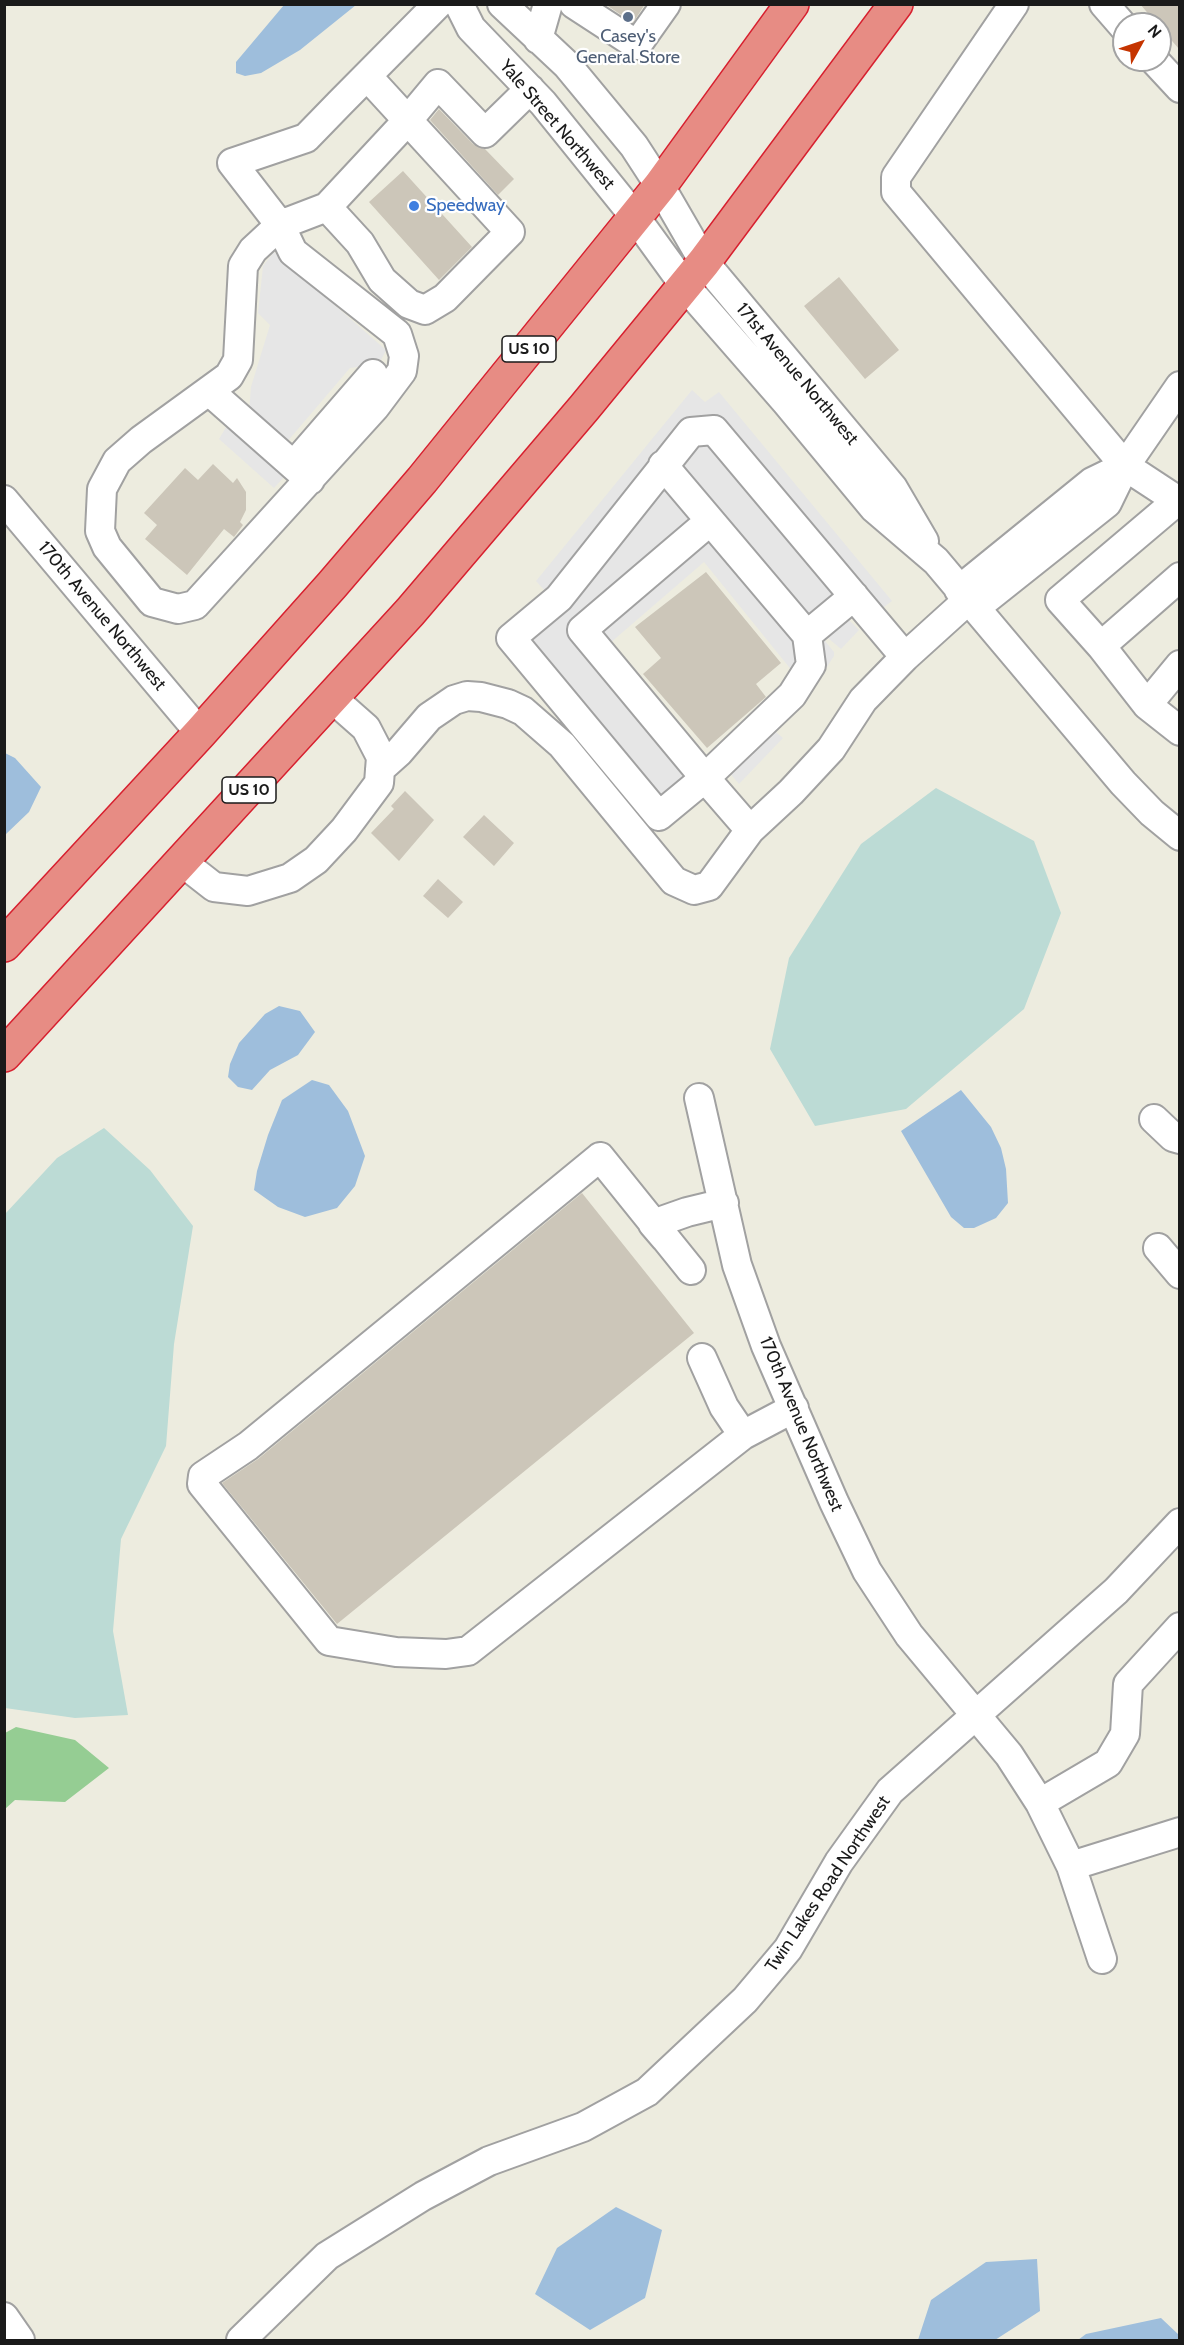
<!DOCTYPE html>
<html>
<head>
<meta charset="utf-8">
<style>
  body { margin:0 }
  #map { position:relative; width:1184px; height:2345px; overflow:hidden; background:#edecdf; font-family:Cabin,sans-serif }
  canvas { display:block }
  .frame { position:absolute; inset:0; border:6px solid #1a1a1a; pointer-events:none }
  .north { position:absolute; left:1112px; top:12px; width:60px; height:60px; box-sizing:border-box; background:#fff; border:2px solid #a3a3a3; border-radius:50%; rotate:50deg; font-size:16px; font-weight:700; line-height:24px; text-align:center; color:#1a1a1a }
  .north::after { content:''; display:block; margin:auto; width:21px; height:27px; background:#c53400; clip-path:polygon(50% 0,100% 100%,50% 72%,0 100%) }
</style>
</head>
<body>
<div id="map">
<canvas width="1184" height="2345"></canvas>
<div class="frame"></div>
<div class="north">N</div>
</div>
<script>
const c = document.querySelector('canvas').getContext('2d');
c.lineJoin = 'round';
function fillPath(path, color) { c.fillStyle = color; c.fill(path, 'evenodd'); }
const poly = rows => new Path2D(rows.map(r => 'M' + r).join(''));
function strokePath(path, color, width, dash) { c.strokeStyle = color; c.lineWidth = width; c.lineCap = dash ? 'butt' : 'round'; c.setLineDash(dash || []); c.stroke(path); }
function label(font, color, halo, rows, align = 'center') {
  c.font = font + ' Cabin,sans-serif'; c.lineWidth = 4.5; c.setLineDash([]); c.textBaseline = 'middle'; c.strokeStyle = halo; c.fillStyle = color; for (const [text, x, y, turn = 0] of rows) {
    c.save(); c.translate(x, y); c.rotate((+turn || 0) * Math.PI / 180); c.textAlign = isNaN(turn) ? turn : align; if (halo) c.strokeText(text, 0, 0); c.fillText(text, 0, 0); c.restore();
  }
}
const forest = poly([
  [16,1727,75,1740,109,1768,65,1802,15,1800,5,1809,5,1733]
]);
const wetland = poly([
  [936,788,1034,841,1061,913,1024,1009,906,1109,815,1126,770,1049,789,958,861,844],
  [104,1128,150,1170,193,1226,174,1344,166,1446,121,1539,113,1631,128,1715,75,1718,5,1708,5,1214,57,1158]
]);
const parking = poly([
  [274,252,386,350,379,364,350,368,286,443,249,412,251,387,270,325,258,313,263,266],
  [692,390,705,402,719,392,892,601,880,610,851,615,847,618,859,630,841,649,828,638,825,641,834,652,834,656,810,693,704,562,609,644,723,778,658,832,496,637,547,593,536,581],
  [228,424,286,475,274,488,219,439],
  [771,728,783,738,739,784,728,771]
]);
const water = poly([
  [284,5,356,5,300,50,261,73,245,76,236,73,236,62],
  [5,753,15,758,41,787,29,812,5,835],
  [279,1006,300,1011,315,1032,298,1055,270,1070,252,1090,238,1087,228,1077,230,1064,239,1043,265,1014],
  [312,1080,329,1085,348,1111,365,1156,355,1186,337,1208,305,1217,278,1207,254,1190,257,1171,268,1135,282,1100],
  [961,1090,991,1127,1001,1148,1006,1169,1008,1203,996,1218,974,1228,964,1228,951,1217,901,1131],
  [616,2207,662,2230,645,2298,590,2330,535,2294,557,2248],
  [1037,2259,1040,2311,995,2340,918,2340,931,2300,986,2262],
  [1161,2318,1179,2335,1179,2340,1078,2340,1086,2334]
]);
const building = poly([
  [605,4,645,4,633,23],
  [1140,4,1179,4,1179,49,1160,27,1160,24,1157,24],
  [439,109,473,144,485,149,514,179,498,195,430,120],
  [403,171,472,247,439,280,369,202],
  [839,277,899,350,865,379,804,306],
  [213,464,233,483,237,478,246,492,246,510,240,522,243,525,234,537,224,529,187,575,145,539,157,525,144,513,185,468,198,480],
  [706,572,781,663,756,684,766,697,707,748,643,674,661,658,635,627],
  [405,791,434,820,399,861,371,833,394,809,391,806],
  [484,815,514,843,494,866,463,837],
  [438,879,463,902,448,918,423,896],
  [582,1193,694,1333,337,1624,222,1483,258,1459]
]);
const minor = poly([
  [459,4,471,28,543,103,635,217,685,286,787,403,874,508,936,561,1123,783,1152,813,1180,836],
  [502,4,567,65,634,146,660,186,704,262,893,488,924,541],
  [574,4,637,45,666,4],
  [1014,4,896,177,896,192,1125,466,1180,502],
  [1104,4,1124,27],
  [538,39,548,4],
  [1154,60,1180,88],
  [367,76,510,232,445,298,425,310,409,304,382,280,360,243,327,207,280,225,293,252,397,334,404,356,402,371,375,407,195,605,178,609,152,602,107,547,100,531,102,489,117,461,141,440,229,376,238,360,243,266,253,250,280,225,232,163,306,138,340,103,438,4],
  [327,207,408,120,438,84,485,133,530,89],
  [209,391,310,480],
  [294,465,373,374],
  [663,465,807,635],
  [4,500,200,733],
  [710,521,582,630,705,778,792,695,811,665,807,635,854,596],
  [959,590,1092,482,1125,466],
  [975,608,1107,503,1125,466,1180,386],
  [1101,646,1060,600,1177,501],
  [1180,665,1147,705,1180,731],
  [1147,705,1101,646,1180,577],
  [380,769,399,752,429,717,454,700,467,696,481,697,508,704,523,711,562,745,674,881,694,890,709,886,750,830,791,792,831,749,863,700,905,657,968,600],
  [750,830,705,778,659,816,511,638,559,598,691,432,714,430,905,657],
  [182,862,214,887,248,891,290,878,316,860,344,830,379,783,381,757,366,728,332,698],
  [699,1098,737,1265,766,1346,834,1502,867,1571,909,1635,1009,1755,1040,1803,1071,1866,1102,1959],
  [1154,1119,1173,1137,1180,1139],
  [665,1238,653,1224,687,1212,724,1203],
  [1158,1248,1180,1274],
  [691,1270,600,1157,248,1446,203,1476,202,1484,329,1641,396,1652,446,1654,468,1651,743,1435],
  [702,1358,724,1407,743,1435,794,1408],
  [1040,1803,1108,1763,1125,1734,1128,1684,1180,1627],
  [1071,1866,1180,1832],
  [4,2317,20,2340],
  [241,2340,327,2256,423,2196,489,2161,583,2127,647,2092,745,2000,788,1949,839,1862,890,1791,1116,1591,1180,1523]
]);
const highway = poly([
  [4,945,200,733,332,585,422,480,660,186,792,4],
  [4,1055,410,612,584,408,704,262,896,4]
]);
const markers = [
  [628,17,6,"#5c6f8a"],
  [414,206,6,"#3f7fe0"]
];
const shields = [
  [529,349,54],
  [249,790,54]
];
const shieldNames = [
  ["US 10",529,349],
  ["US 10",249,790]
];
const serviceNames = [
  ["Casey's",628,37],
  ["General Store",628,58]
];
const streetNames = [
  ["Yale Street Northwest",557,125,49],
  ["171st Avenue Northwest",797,374,50],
  ["170th Avenue Northwest",102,616,50],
  ["170th Avenue Northwest",801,1424,67],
  ["Twin Lakes Road Northwest",828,1884,-56]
];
const shopNames = [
  ["Speedway",426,206]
];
fillPath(forest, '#95cd93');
fillPath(wetland, '#bcdbd5');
fillPath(parking, '#e6e6e6');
fillPath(water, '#9ebedc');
fillPath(building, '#ccc6b9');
strokePath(minor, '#a1a1a1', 32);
strokePath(highway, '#d7202f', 36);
strokePath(minor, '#fff', 28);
strokePath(highway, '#e78c84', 33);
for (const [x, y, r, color] of markers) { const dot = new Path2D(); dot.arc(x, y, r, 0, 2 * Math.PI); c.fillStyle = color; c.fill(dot); strokePath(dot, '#fff', 2); }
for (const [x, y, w] of shields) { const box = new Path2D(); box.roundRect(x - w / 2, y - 13, w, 26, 4.5); c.fillStyle = '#fff'; c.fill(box); strokePath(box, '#1a1a1a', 1.5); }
label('bold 16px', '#1a1a1a', null, shieldNames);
label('18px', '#4e5e75', '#fff', serviceNames);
label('18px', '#1a1a1a', '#fff', streetNames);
label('18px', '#366cbe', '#fff', shopNames, 'left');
</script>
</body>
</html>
